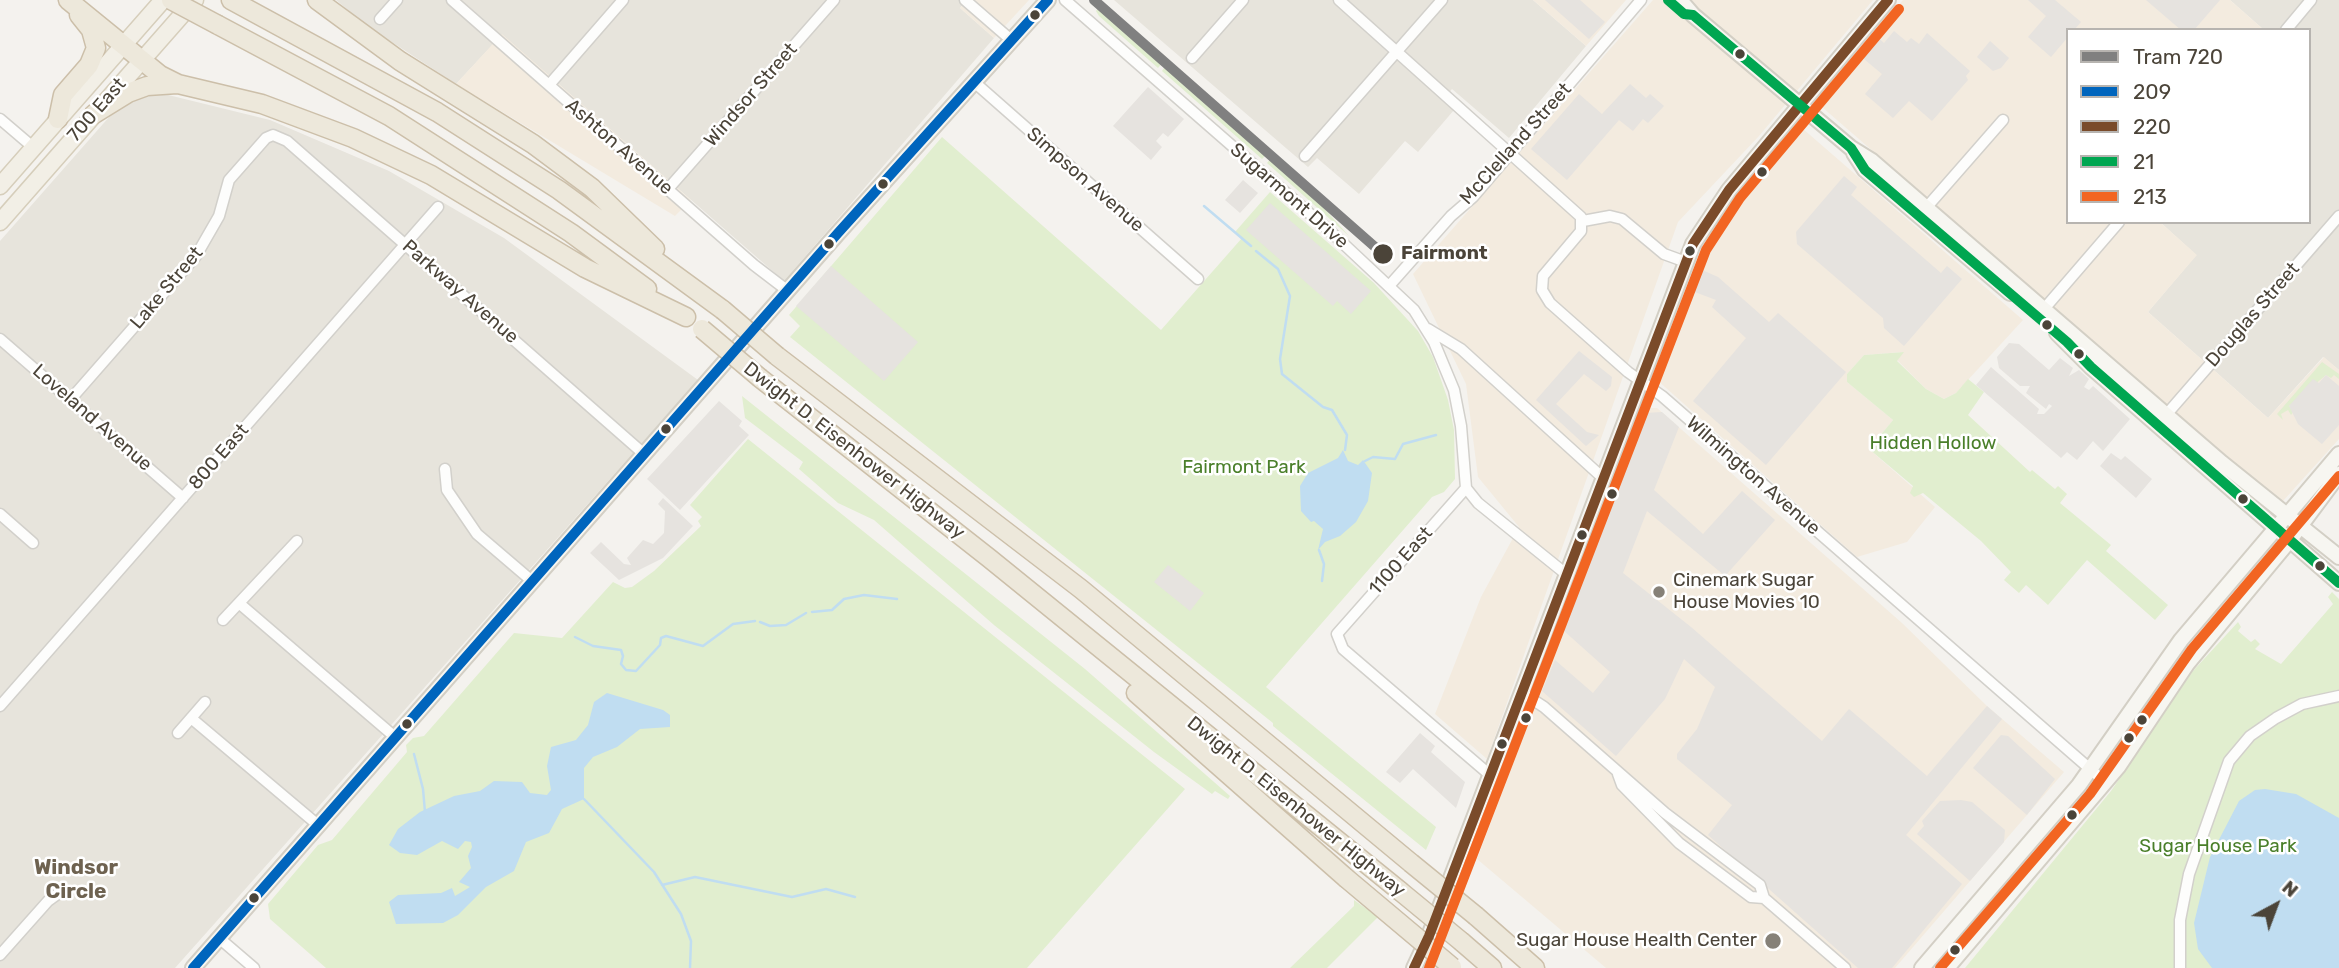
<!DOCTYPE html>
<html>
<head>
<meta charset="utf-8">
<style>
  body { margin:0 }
  #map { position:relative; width:2339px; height:968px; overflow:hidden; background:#f4f2ee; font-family:Rubik,sans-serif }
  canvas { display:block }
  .legend { position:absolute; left:2066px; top:28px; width:245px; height:196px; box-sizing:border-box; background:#fff; border:2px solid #b7b4b0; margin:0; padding:9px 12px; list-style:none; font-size:21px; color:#4b4439 }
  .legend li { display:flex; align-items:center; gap:14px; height:35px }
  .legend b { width:35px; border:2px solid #b7b4b0 }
  .north { position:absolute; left:2241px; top:870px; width:70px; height:70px; -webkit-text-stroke:5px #fff; paint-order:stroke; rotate:41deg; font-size:19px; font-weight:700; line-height:28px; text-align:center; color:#4b4439 }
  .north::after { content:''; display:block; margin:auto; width:24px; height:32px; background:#4b4439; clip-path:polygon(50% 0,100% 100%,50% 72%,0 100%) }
</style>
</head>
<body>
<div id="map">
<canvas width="2339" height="968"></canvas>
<ul class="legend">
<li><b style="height:9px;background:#808080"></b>Tram 720</li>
<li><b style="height:9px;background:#0065bd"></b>209</li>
<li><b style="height:9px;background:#7a4b2a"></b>220</li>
<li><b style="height:9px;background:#00a651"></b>21</li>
<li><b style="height:9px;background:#f26522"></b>213</li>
</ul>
<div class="north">N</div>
</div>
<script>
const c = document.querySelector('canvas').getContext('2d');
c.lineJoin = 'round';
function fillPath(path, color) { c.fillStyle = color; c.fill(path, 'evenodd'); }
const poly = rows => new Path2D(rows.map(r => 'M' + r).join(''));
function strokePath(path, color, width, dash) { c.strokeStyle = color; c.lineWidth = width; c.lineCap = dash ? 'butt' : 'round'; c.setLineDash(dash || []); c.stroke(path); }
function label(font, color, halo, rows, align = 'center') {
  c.font = font + ' Rubik,sans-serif'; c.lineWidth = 5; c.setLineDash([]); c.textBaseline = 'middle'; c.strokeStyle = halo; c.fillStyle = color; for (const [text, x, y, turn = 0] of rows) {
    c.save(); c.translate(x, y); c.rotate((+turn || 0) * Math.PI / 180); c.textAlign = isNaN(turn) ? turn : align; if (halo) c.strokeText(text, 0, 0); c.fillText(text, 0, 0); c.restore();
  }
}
const residential = poly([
  [336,0,966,0,960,8,994,38,784,281,502,35,456,84,366,25],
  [1114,0,1533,0,1586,46,1509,138,1452,89,1443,100,1454,110,1418,152,1405,141,1359,194,1317,158,1308,167],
  [2230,0,2339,0,2339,370,2323,357,2268,418,2148,312,2196,255,2160,222,2309,222,2309,30,2264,30],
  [152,91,270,120,389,171,504,238,698,380,175,968,0,968,0,241,110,116,141,92]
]);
const commercial = poly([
  [966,0,1029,0,994,38,960,8],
  [1533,0,1626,0,1586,46],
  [1653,0,1873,0,1759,136,1678,222,1487,759,1435,714,1481,597,1519,527,1478,477,1466,384,1413,274],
  [1903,0,2230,0,2264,30,2068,30,2068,222,2160,222,2197,255,2148,312,2268,418,2324,357,2339,370,2339,439,2283,501,2248,476,1815,101],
  [502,34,691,200,675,216,456,84],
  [1802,128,2023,320,1956,393,1944,399,1926,389,1897,360,1903,352,1864,355,1847,374,1847,382,1893,420,1869,449,1935,507,1907,542,1857,557,1657,380,1680,306,1711,231],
  [1647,408,1657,408,1902,623,1987,706,2064,772,1895,968,1606,968,1477,859]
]);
const green = poly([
  [1098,8,1163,62,1158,68,1099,16,1096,11],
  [1166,65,1267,154,1262,159,1162,71],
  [942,137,1161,330,1242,238,1235,232,1270,192,1374,283,1418,331,1433,357,1448,400,1454,430,1455,479,1444,492,1432,497,1266,687,1436,827,1426,850,1273,726,1273,723,790,337,800,326,789,315],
  [1271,158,1305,187,1349,236,1267,163],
  [1904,352,1897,361,1926,389,1944,399,1956,393,1968,379,1984,392,1968,415,2030,472,2032,470,2055,489,2058,486,2067,494,2060,503,2111,545,2106,551,2168,605,2155,620,2087,560,2048,605,2026,585,2019,593,2004,580,2011,572,1981,541,1923,493,1914,497,1910,493,1913,486,1869,449,1893,420,1847,382,1847,374,1864,355],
  [2322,362,2339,374,2339,379,2334,375,2331,378,2326,375,2289,406,2294,411,2291,415,2288,410,2281,414,2283,420,2277,414],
  [742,396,1085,669,1230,796,1228,799,1215,791,1212,794,1154,752,994,625,874,520,838,503,799,469,803,462,745,418],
  [748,439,1185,789,1027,968,326,968,270,919,268,904,318,845,332,840,407,752,406,745,413,738,424,736,514,633,562,638,613,582,625,588,632,587,654,571,701,526,698,521,702,517,690,505],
  [2332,592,2339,599,2339,968,1965,968,2111,791,2192,672,2238,622,2241,627,2238,631,2251,642,2255,639,2260,644,2255,649,2281,664,2333,604,2328,597],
  [1354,900,1378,917,1327,968,1290,968,1354,906]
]);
const parking = poly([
  [1545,0,1580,0,1605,22,1589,39],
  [2028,0,2055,0,2081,22,2074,30,2068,30,2068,37,2051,57,2028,37,2046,16],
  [2146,0,2220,0,2194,30,2181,30],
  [1894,31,1907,42,1911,38,1919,44,1927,33,1970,71,1966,76,1968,80,1932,121,1909,101,1893,118,1865,94,1882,74,1858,54,1875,35,1884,43],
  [1990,41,2009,58,2001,68,1993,71,1977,57],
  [1630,84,1646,98,1650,94,1664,106,1648,123,1643,119,1633,131,1619,120,1567,180,1531,149,1579,94,1602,114],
  [1148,87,1184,119,1168,137,1163,133,1156,141,1162,147,1151,160,1113,126],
  [1844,176,1857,187,1851,195,1941,273,1947,266,1962,279,1904,346,1884,328,1883,318,1797,244,1796,232],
  [1243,180,1258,193,1240,213,1225,200],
  [1270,203,1371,291,1351,314,1337,301,1333,306,1246,230],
  [831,266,918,342,884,381,796,306],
  [1700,269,1718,277,1769,322,1778,313,1846,372,1766,465,1693,401,1746,338,1712,307,1716,300,1692,291],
  [2009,343,2019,344,2049,370,2060,358,2073,368,2069,376,2079,370,2089,379,2084,387,2089,390,2093,386,2130,419,2103,451,2093,441,2077,460,2067,452,2061,458,1976,385,1991,367,2039,409,2037,414,2044,414,2052,406,2049,404,2046,409,2026,393,2030,386,2020,386,1999,368,1997,357],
  [1579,351,1612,377,1611,386,1606,391,1584,374,1556,404,1587,432,1599,435,1586,446,1536,400],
  [2326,375,2339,386,2339,425,2322,444,2298,424,2289,406,2313,379,2319,383],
  [719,401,742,421,739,426,749,435,680,510,647,479],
  [1662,412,1679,427,1654,490,1703,534,1742,491,1775,520,1725,576,1647,511,1623,573,1691,627,1822,741,1849,709,1927,776,1987,706,2002,719,1906,835,1962,884,1892,968,1858,968,1708,835,1732,805,1677,759,1677,754,1697,729,1715,687,1684,659,1665,699,1616,756,1542,691,1555,660,1593,693,1610,672,1563,630,1588,563,1586,562,1645,413],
  [2111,453,2121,460,2125,456,2152,479,2136,498,2100,466],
  [663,498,693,526,663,558,619,580,590,553,601,542,624,564,631,565,627,558,643,540,653,544,664,533,665,511,658,504],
  [1168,565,1204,593,1190,611,1154,582],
  [1420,733,1435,746,1431,752,1465,782,1456,808,1413,769,1400,783,1386,772],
  [2001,735,2008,736,2055,779,2027,815,1973,768],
  [1961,800,1972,802,2005,830,2004,842,1970,881,1917,834,1924,826,1922,821,1940,801]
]);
const water = poly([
  [1343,450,1348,461,1358,465,1363,460,1372,473,1368,501,1356,522,1340,536,1325,542,1318,550,1323,529,1314,521,1311,522,1301,511,1300,486,1308,473,1338,458],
  [607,693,663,710,670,715,670,727,640,729,617,747,593,757,584,768,584,799,562,809,549,833,526,842,514,871,486,887,458,915,443,923,396,924,389,902,398,895,441,893,452,888,455,896,470,887,459,882,471,868,468,856,472,847,471,842,465,841,458,849,442,841,417,855,400,853,389,845,398,829,420,812,454,796,480,791,494,781,522,782,530,793,547,795,551,790,547,766,551,747,576,740,588,725,594,702],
  [2265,789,2296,794,2339,818,2339,968,2212,968,2198,949,2194,923,2210,857,2239,801,2255,790]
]);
const stream = poly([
  [1204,206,1251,246],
  [1256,251,1278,269,1290,296,1280,359,1282,374,1323,407,1332,410,1347,435,1345,450],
  [1365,461,1373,457,1395,459,1403,444,1436,435],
  [1319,550,1324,564,1322,581],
  [812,612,832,610,844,599,864,595,897,599],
  [760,622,770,626,786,625,806,613],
  [575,637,593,646,621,650,623,656,621,664,626,670,636,671,660,645,661,638,666,636,703,646,733,624,755,621],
  [414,754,423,789,425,812],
  [584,799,654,872,681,914,691,941,690,968],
  [662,885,695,877,792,897,826,889,855,897]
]);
const street = poly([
  [452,0,754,265,788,291],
  [965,0,1010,39],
  [1065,0,1333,234,1414,310,1434,342,1454,390,1461,426,1466,488,1478,503,1566,574],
  [1339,0,1581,217,1581,231,1543,276,1542,290,1550,303,1628,372,1662,396,2105,782],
  [380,19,397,0],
  [2286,30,2311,0],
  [1192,58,1243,0],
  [973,81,1198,279],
  [549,85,623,0],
  [0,119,34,148],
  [1305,156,1442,0],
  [668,189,834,0],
  [1926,208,2003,120],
  [1583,221,1610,216,1622,219,1664,254,1686,262],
  [1389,286,1451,216,1473,197,1641,0],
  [2044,309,2119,222],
  [1428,329,1461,349,1603,478],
  [0,339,183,498],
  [70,400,196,256,219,216,229,180,266,138,273,135,287,141,644,454],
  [2166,415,2339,216],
  [445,469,447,490,477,534,532,581],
  [1466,488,1337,634,1343,649,1490,775],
  [0,514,33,543],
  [240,604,395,737],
  [223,620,297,541],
  [1521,692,1544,707,1665,813,1760,885,1764,898,1845,968],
  [0,706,438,207],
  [191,718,318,825],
  [178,733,205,702],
  [1618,774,1622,785,1679,843,1751,897,1764,898],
  [219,938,254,968],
  [0,955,48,901,59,893,69,891],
  [2180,968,2180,920,2189,874,2229,761,2250,736,2276,718,2302,704,2339,696]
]);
const secondary = poly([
  [1680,0,1693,15,1851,148,1872,161,2222,463,2339,557],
  [1854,153,1865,170,2010,293],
  [2057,333,2091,367,2339,583],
  [193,968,838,233,1048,0],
  [1414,968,1429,936,1693,244,1729,190,1888,0],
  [1922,968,2079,785,2181,640,2339,454],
  [1947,968,2118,767,2187,664,2289,541,2339,474]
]);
const primary = poly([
  [0,186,163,0],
  [0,222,195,0]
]);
const highway = poly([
  [68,0,160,75,178,84,262,104,353,138,431,175,585,268,686,317],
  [231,0,437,112,559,190,723,310],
  [317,0,400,61,533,144,592,188,655,249],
  [218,25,389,116,571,233,647,289],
  [94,114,128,93,147,86,177,84],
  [58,119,63,95,89,65,96,48,91,30,79,15],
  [777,356,1081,589,1411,863],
  [760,378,989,558,1400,891],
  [1136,693,1346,878],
  [1476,916,1535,968],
  [1462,942,1492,968]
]);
const tram = poly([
  [1305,185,1386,263]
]);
const highwayBridge = poly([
  [171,0,218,25],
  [723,310,777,356],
  [702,329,760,378],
  [1411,863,1476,916],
  [1346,878,1452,967],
  [1400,891,1462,942]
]);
const bus1 = poly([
  [193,968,838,233,1048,0]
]);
const bus2 = poly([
  [1414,968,1429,936,1693,244,1729,190,1888,0]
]);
const bus3 = poly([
  [1668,0,1684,14,1693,15,1851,148,1865,170,2067,342,2091,367,2339,583]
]);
const bus4 = poly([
  [1429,968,1706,250,1740,198,1899,9],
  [1940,968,2090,794,2192,649,2339,476]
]);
const tram1 = poly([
  [1094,0,1383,254]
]);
const markers = [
  [1035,15,6,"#4b4439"],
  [1740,54,6,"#4b4439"],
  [1762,172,6,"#4b4439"],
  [883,184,6,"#4b4439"],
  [829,244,6,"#4b4439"],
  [1690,251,6,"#4b4439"],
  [1383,254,11,"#4b4439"],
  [2047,325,6,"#4b4439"],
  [2079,354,6,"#4b4439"],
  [666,429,6,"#4b4439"],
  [1612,494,6,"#4b4439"],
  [2243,499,6,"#4b4439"],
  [1582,535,6,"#4b4439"],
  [2320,566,6,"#4b4439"],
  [1659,592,7,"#868178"],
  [1526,718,6,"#4b4439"],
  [2142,720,6,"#4b4439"],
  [407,724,6,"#4b4439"],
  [2129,738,6,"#4b4439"],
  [1502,744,6,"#4b4439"],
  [2072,815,6,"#4b4439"],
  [254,898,6,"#4b4439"],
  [1773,941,9,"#868178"],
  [1955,950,6,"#4b4439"]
];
const streetNames = [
  ["Windsor Street",751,95,-49],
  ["700 East",97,110,-49],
  ["McClelland Street",1516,144,-48],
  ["Ashton Avenue",619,147,41],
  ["Simpson Avenue",1085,180,41],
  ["Sugarmont Drive",1289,196,41],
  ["Lake Street",167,288,-50],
  ["Parkway Avenue",460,292,41],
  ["Douglas Street",2253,315,-49],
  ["Loveland Avenue",92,418,41],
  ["Dwight D. Eisenhower Highway",854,451,38],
  ["800 East",219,457,-49],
  ["Wilmington Avenue",1753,476,41],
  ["1100 East",1401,561,-48],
  ["Dwight D. Eisenhower Highway",1296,807,39]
];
const stopNames = [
  ["Fairmont",1401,254]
];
const parkNames = [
  ["Hidden Hollow",1933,444],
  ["Fairmont Park",1244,468],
  ["Sugar House Park",2218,847]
];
const poiNames = [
  ["Cinemark Sugar",1673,581],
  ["House Movies 10",1673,603],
  ["Sugar House Health Center",1757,941,"right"]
];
const neighbourhoodNames = [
  ["Windsor",76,868],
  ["Circle",76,892]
];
fillPath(residential, '#e7e4dc');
fillPath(commercial, '#f3ebdf');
fillPath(green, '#e1eecf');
fillPath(parking, '#e6e3df');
fillPath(water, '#c0ddf1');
strokePath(stream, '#c0ddf1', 2.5);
strokePath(street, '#d2d0cb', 13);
strokePath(secondary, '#d3cfc5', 18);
strokePath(primary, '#d6cebb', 19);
strokePath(highway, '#ccbfa9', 21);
strokePath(street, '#fdfdfc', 10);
strokePath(secondary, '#f7f6f1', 14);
strokePath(primary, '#f2efe6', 16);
strokePath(highway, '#ede8db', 18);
strokePath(tram, '#dbdbda', 2);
strokePath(highwayBridge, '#ccbfa9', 21, []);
strokePath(highwayBridge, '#ede8db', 18);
strokePath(bus1, '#0065bd', 10);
strokePath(bus2, '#7a4b2a', 10);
strokePath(bus3, '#00a651', 10);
strokePath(bus4, '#f26522', 10);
strokePath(tram1, '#808080', 10);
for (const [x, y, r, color] of markers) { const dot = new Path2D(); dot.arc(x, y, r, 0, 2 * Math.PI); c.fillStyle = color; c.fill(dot); strokePath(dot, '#fff', 2.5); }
label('19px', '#4b4439', '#fff', streetNames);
label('bold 19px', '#4b4439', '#fff', stopNames, 'left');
label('19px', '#4a7f2a', '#fff', parkNames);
label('19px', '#4b4439', '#fff', poiNames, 'left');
label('bold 21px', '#6e6250', '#fff', neighbourhoodNames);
</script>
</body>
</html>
